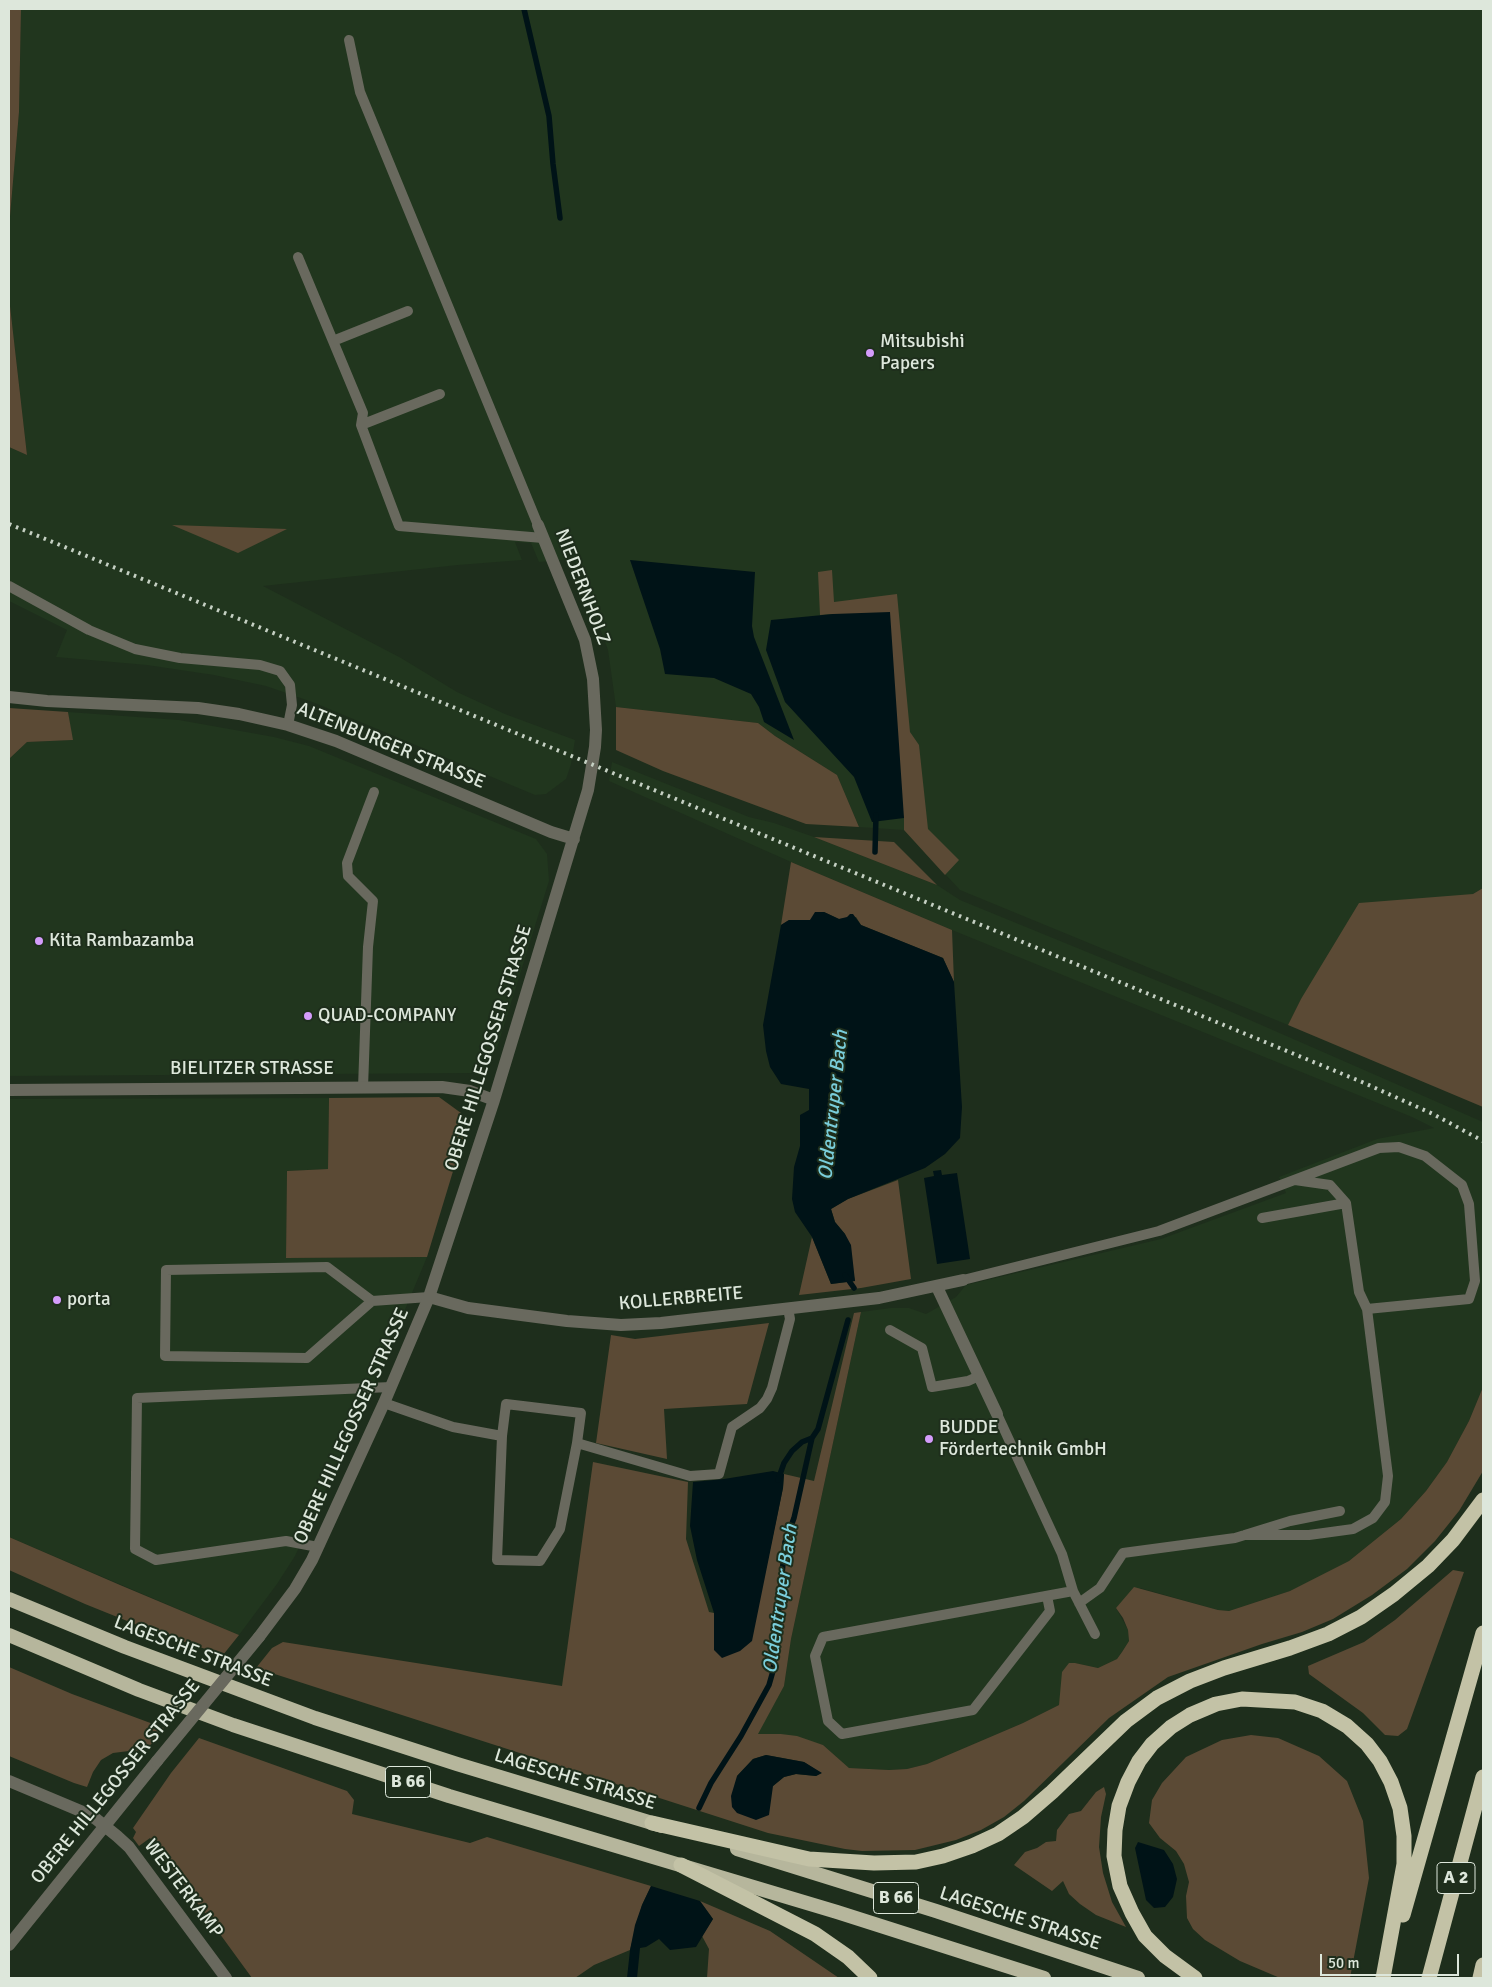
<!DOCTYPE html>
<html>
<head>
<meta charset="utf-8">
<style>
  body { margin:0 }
  #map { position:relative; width:1492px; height:1987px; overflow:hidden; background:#1e2e1c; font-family:Signika,sans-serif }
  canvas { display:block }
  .frame { position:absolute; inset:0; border:10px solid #dde7db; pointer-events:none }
  .scale { position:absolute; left:1320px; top:1954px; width:139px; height:22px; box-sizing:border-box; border:2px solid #dde7db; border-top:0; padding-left:6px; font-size:15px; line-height:18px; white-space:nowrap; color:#dde7db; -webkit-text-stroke:4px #1e2e1c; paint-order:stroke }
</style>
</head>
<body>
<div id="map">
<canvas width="1492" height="1987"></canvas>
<div class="frame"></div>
<div class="scale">50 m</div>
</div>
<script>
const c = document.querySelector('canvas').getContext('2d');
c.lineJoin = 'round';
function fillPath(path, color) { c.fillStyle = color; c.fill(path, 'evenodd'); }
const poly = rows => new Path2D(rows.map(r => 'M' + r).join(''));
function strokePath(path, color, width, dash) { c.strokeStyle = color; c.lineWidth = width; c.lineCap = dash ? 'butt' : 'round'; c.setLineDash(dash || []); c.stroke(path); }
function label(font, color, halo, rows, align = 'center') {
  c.font = font + ' Signika,sans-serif'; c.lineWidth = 4; c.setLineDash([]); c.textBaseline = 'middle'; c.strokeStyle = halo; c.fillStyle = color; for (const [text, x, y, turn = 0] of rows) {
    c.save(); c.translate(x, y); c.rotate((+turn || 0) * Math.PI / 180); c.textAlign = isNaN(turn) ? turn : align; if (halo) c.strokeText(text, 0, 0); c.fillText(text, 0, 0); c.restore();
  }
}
const built = poly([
  [21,9,1483,9,1483,888,1301,999,1288,1025,960,890,904,830,859,827,837,775,775,736,758,723,616,707,608,650,574,559,539,562,531,543,515,542,522,560,458,565,263,586,401,658,457,692,505,714,575,740,571,764,566,779,546,794,535,795,315,703,266,686,214,675,147,665,56,657,67,630,9,601,9,447,27,455,9,297,9,228,19,112],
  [68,712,179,720,274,737,309,746,536,839,547,854,549,881,496,1051,476,1073,9,1076,9,759,27,742,72,740],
  [612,762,749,817,774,823,814,837,937,885,960,900,1202,999,1483,1122,1483,1387,1469,1421,1447,1462,1426,1491,1401,1519,1349,1561,1322,1576,1290,1591,1229,1611,1218,1610,1140,1588,1116,1608,1128,1630,1129,1641,1117,1659,1098,1668,1075,1663,1061,1693,1059,1705,1023,1723,927,1764,907,1769,889,1770,849,1768,823,1745,781,1734,757,1734,784,1686,791,1639,861,1312,891,1308,909,1308,926,1314,956,1297,966,1285,1161,1239,1286,1193,1279,1177,1377,1139,1434,1128,1412,1117,952,930,791,862,609,781],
  [329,1098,328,1169,287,1171,286,1258,427,1257,369,1396,295,1556,277,1584,239,1635,9,1537,9,1099]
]);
const green = poly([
  [9,9,21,9,19,112,9,228],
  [9,297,27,455,9,447],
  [172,525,287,529,238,553],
  [832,570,834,602,897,594,910,732,919,745,928,829,959,860,945,875,904,830,904,818,833,614,820,615,818,572],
  [616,707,758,723,775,736,837,775,859,827,806,824,663,771,616,750],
  [9,708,68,712,73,740,27,742,9,759],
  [814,837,894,842,937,885],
  [791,862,952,930,954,982,943,958,861,925,856,917,839,919,824,912,810,920,789,920,781,925],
  [1483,888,1483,1107,1288,1025,1301,999,1359,903,1473,894],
  [439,1097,461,1113,464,1135,427,1257,286,1258,287,1171,328,1169,329,1098],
  [898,1180,911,1279,861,1288,799,1295,812,1237,831,1284,855,1281,845,1234,835,1222,831,1209,848,1199],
  [861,1312,791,1639,784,1686,758,1734,781,1734,797,1736,823,1745,849,1768,889,1770,907,1769,927,1764,1023,1723,1059,1705,1062,1672,1069,1663,1075,1663,1098,1668,1117,1659,1122,1652,1129,1641,1128,1630,1123,1618,1116,1608,1134,1587,1218,1610,1229,1611,1290,1591,1349,1561,1401,1519,1426,1491,1447,1462,1469,1421,1483,1387,1483,1471,1459,1511,1435,1541,1407,1569,1372,1595,1333,1619,1302,1632,1262,1644,1168,1677,1109,1718,1024,1801,1004,1817,981,1830,956,1840,915,1850,862,1851,845,1849,768,1833,256,1668,272,1648,283,1642,562,1686,593,1462,688,1482,686,1539,709,1612,714,1613,714,1650,755,1620,783,1488,784,1474,814,1481,854,1313],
  [766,1755,804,1762,821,1773,816,1776,796,1774,784,1777,773,1786,737,1776,753,1759],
  [769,1323,747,1404,664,1409,667,1459,596,1443,611,1335,635,1339],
  [9,1537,120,1585,239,1635,223,1655,152,1631,85,1604,9,1570],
  [1453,1570,1464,1572,1407,1729,1398,1736,1385,1735,1363,1713,1309,1674,1308,1666,1364,1642,1395,1620],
  [9,1667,72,1694,164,1728,145,1752,129,1751,113,1753,101,1760,93,1772,87,1787,74,1783,9,1756],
  [1251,1735,1278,1738,1319,1756,1347,1781,1363,1821,1369,1878,1350,1978,1280,1978,1240,1961,1205,1940,1193,1929,1187,1918,1186,1896,1189,1882,1184,1864,1176,1851,1160,1838,1149,1823,1152,1800,1162,1783,1186,1757,1222,1740],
  [199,1738,347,1791,354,1800,352,1814,470,1843,487,1837,651,1886,642,1905,630,1950,594,1965,575,1978,252,1978,150,1838,139,1846,133,1838,136,1832,133,1828,171,1773],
  [1104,1787,1106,1794,1101,1817,1099,1847,1103,1873,1112,1902,1126,1927,1096,1915,1080,1904,1069,1894,1063,1881,1052,1891,1014,1865,1025,1852,1037,1848,1046,1842,1056,1841,1057,1830,1069,1814,1081,1811,1096,1792],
  [700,1901,770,1931,839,1978,707,1978,709,1949,702,1936,713,1919]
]);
const water = poly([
  [630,560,755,572,752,626,754,637,794,740,764,722,759,707,751,694,714,678,665,674,660,649],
  [890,612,904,818,872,822,854,777,785,702,766,650,771,620,833,614],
  [815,912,824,912,839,919,847,917,850,914,853,914,861,925,943,958,954,982,962,1107,960,1138,945,1154,925,1168,848,1199,831,1209,835,1222,845,1234,851,1245,855,1281,831,1284,812,1237,795,1212,792,1199,794,1167,800,1146,800,1115,809,1110,809,1089,781,1084,770,1067,766,1051,763,1025,781,925,789,920,810,920],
  [941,1170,942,1175,957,1173,970,1259,937,1264,924,1178,934,1176,933,1171],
  [773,1471,784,1474,783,1488,752,1641,740,1651,722,1658,714,1650,714,1613,697,1560,690,1526,693,1482,724,1479],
  [766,1755,804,1762,822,1773,816,1776,796,1774,784,1777,773,1786,769,1815,756,1820,737,1813,732,1807,731,1796,737,1776,753,1759],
  [1138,1842,1164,1850,1173,1864,1177,1879,1173,1897,1165,1907,1154,1908,1146,1900,1135,1848],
  [651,1886,700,1901,713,1919,696,1947,670,1950,659,1939,646,1947,640,1948,637,1978,627,1978,630,1950,635,1925,642,1905]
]);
const stream = poly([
  [524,9,549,116,553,164,560,218],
  [875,852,876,815],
  [845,1275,854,1288],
  [778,1480,784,1463,792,1451,802,1442,812,1438],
  [699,1808,711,1783,741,1736,769,1685,773,1671,785,1542,794,1518,812,1438,818,1429,848,1320]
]);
const service = poly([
  [349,40,360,92,538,525],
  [298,257,363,413,361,425,399,526,543,538],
  [333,341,408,311],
  [361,425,440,394],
  [9,586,89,630,135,649,180,658,260,665,280,671,290,685,292,705,288,725],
  [363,1088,368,947,373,901,348,876,347,863,374,792],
  [1295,1180,1330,1185,1346,1203],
  [1262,1218,1346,1203,1359,1292,1367,1309],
  [963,1280,1159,1231,1379,1148,1399,1147,1425,1156,1462,1185,1469,1204,1475,1281,1469,1299,1367,1309,1388,1476,1385,1502,1373,1518,1353,1529,1309,1535,1245,1535],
  [372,1301,327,1267,166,1270,165,1356,307,1358,372,1301,429,1297],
  [890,1330,922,1348,932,1387,968,1381,979,1376],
  [384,1403,453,1427,502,1436,506,1404,581,1413,577,1443,690,1476,719,1474,732,1427,760,1408,767,1399,772,1388,790,1319,788,1308],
  [997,1414,1062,1554,1073,1591,1095,1634],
  [502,1436,497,1560,540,1561,560,1529,577,1443],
  [318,1547,286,1541,156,1560,135,1549,137,1398,391,1387],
  [1047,1596,1050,1611,973,1710,842,1734,828,1721,815,1656,823,1637,1073,1591],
  [1079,1603,1100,1588,1123,1553,1235,1538,1290,1521,1340,1511]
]);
const minor = poly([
  [9,697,47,701,198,708,239,714,288,725,336,741,551,832,574,839],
  [9,1090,442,1087,470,1091,494,1100],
  [937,1287,997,1414],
  [429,1297,468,1308,567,1321,621,1325,661,1323,879,1298,963,1280],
  [259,1637,295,1589,312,1560,384,1403,429,1297,494,1100,588,790,595,747,596,730,593,679,585,640,538,525],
  [9,1781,83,1812,96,1819,117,1836,129,1847,226,1978],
  [9,1945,157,1761]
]);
const trunk = poly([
  [9,1599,125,1647,315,1718,457,1764,662,1826],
  [9,1635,139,1690,233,1725,449,1796,837,1912,1044,1978],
  [737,1849,936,1911,1138,1978]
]);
const motorway = poly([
  [652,1823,809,1859,874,1863,916,1862,943,1856,972,1846,998,1834,1023,1817,1052,1792,1126,1721,1157,1698,1190,1681,1224,1668,1290,1648,1328,1634,1361,1617,1394,1594,1428,1566,1453,1540,1483,1500],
  [681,1865,815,1934,848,1957,870,1978],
  [1403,1915,1483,1633],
  [1195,1978,1165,1956,1145,1936,1132,1913,1120,1886,1114,1856,1115,1830,1119,1806,1128,1782,1139,1761,1152,1744,1171,1727,1190,1715,1216,1704,1242,1699,1295,1702,1322,1711,1347,1726,1367,1744,1380,1761,1391,1782,1400,1808,1404,1836,1404,1864,1383,1978],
  [1429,1978,1483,1777],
  [1480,1978,1483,1965]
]);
const rail = poly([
  [9,524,1362,1082,1433,1114,1483,1141]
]);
const minorBridge = poly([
  [157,1761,259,1637]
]);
const markers = [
  [870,353,5,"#d49cfb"],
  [39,941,5,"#d49cfb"],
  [308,1016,5,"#d49cfb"],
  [57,1300,5,"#d49cfb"],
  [929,1439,5,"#d49cfb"]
];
const shields = [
  [408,1782,45],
  [1456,1878,38],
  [896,1898,45]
];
const shieldNames = [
  ["B 66",408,1782],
  ["A 2",1456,1878],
  ["B 66",896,1898]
];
const poiNames = [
  ["Mitsubishi",880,342],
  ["Papers",880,364],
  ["Kita Rambazamba",49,941],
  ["QUAD-COMPANY",318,1016],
  ["porta",67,1300],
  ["BUDDE",939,1428],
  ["Fördertechnik GmbH",939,1450]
];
const streetNames = [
  ["NIEDERNHOLZ",582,587,69],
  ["ALTENBURGER STRASSE",391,746,22],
  ["OBERE HILLEGOSSER STRASSE",489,1048,-73],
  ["BIELITZER STRASSE",252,1069],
  ["KOLLERBREITE",681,1299,-5],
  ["OBERE HILLEGOSSER STRASSE",352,1426,-66],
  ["LAGESCHE STRASSE",193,1652,21],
  ["LAGESCHE STRASSE",575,1780,17],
  ["OBERE HILLEGOSSER STRASSE",116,1782,-51],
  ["WESTERKAMP",183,1889,53],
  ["LAGESCHE STRASSE",1020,1919,18]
];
const waterNames = [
  ["Oldentruper Bach",834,1105,-84],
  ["Oldentruper Bach",781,1599,-82]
];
fillPath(built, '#21361e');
fillPath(green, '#5b4a35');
fillPath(water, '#001317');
strokePath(stream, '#001317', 5.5);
strokePath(service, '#69695e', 10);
strokePath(minor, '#69695e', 12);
strokePath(trunk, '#b6b69c', 14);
strokePath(motorway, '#c3c2a6', 15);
strokePath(rail, '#c5d0c3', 4, [2.5, 5]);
strokePath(minorBridge, '#69695e', 12);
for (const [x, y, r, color] of markers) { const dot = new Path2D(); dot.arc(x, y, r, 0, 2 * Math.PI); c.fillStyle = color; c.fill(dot); strokePath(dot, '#1e2e1c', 2); }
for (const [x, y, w] of shields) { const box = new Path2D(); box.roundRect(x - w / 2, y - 15.5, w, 31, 4); c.fillStyle = '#1e2e1c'; c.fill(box); strokePath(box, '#dde7db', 1); }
label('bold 18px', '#dde7db', null, shieldNames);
label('19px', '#dde7db', '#1e2e1c', poiNames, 'left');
label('19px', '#dde7db', '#1e2e1c', streetNames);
label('italic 20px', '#7acedb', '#1e2e1c', waterNames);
</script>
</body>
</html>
